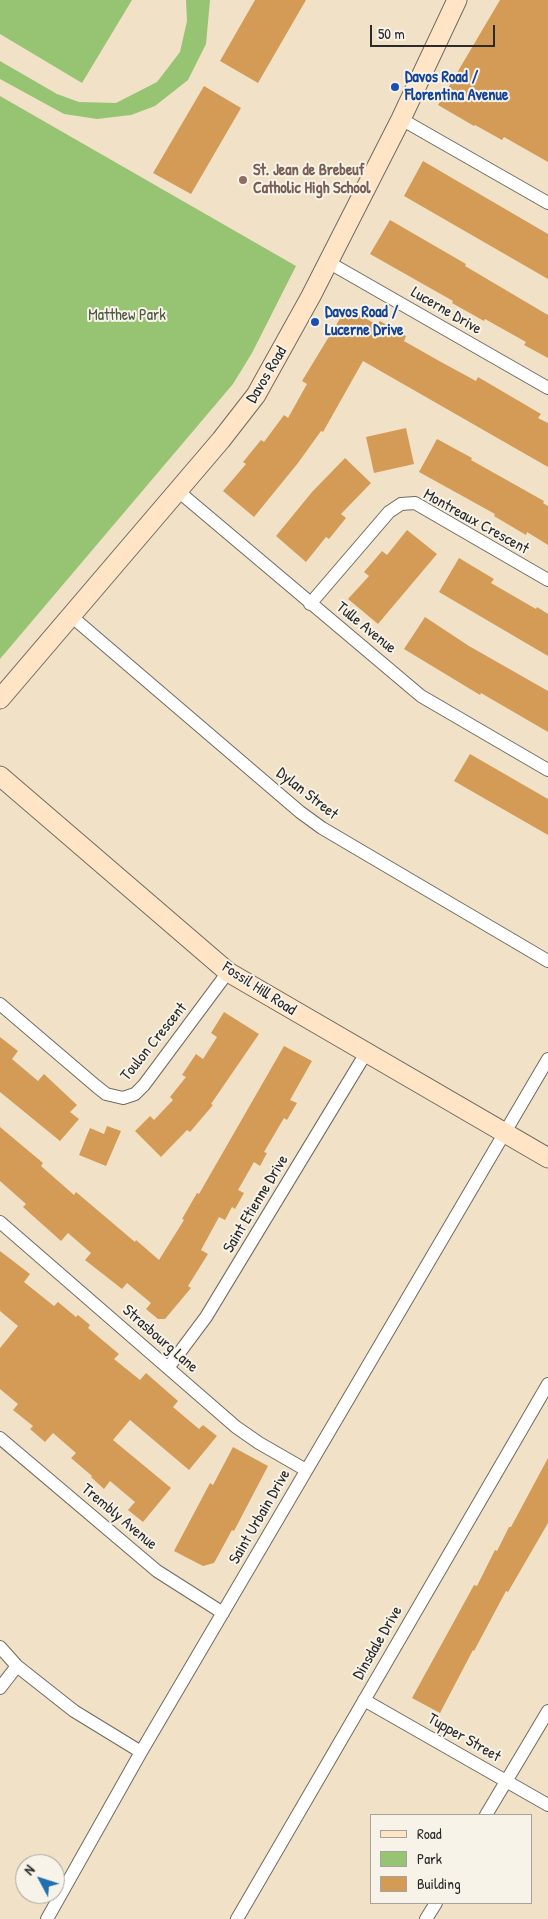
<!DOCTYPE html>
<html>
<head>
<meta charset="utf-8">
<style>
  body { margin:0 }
  #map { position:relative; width:548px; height:1919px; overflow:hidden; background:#f1e2c7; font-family:"Patrick Hand",sans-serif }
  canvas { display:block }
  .legend { position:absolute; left:370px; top:1814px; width:162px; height:90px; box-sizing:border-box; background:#f7f3e8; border:1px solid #a5a39c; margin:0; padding:6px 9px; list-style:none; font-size:15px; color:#2b2b2b }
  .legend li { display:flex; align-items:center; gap:10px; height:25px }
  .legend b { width:25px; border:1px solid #a5a39c }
  .north { position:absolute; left:15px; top:1854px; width:50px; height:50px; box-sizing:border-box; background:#f7f3e8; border:1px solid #a5a39c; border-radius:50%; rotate:310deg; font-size:14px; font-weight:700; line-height:20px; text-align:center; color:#2b2b2b }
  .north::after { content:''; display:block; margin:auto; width:18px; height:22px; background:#1f6fb2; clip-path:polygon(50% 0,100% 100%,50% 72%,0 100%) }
  .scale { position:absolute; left:370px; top:25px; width:125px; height:22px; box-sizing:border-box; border:2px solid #2b2b2b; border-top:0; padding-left:6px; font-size:15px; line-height:18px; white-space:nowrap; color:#2b2b2b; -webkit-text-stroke:4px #f7f3e8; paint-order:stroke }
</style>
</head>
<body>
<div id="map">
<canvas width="548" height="1919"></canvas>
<ul class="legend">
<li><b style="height:6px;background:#ffe4c6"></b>Road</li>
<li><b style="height:14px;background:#97c472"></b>Park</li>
<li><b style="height:14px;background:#d49b57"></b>Building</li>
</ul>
<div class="north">N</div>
<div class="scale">50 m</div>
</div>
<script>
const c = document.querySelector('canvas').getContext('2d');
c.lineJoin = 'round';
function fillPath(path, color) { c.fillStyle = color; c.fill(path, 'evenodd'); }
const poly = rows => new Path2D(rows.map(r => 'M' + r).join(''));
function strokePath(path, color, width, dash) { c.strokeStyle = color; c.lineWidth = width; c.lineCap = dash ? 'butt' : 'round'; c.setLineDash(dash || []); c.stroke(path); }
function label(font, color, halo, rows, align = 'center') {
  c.font = font + ' "Patrick Hand",sans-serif'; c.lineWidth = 4; c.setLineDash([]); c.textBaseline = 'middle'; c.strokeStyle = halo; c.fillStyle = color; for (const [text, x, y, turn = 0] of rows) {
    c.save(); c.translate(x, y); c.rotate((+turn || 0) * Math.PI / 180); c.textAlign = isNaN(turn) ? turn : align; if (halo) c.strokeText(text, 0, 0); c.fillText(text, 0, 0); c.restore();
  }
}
const green = poly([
  [0,0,132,0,82,83,0,34],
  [186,0,210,0,206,44,188,80,155,106,131,115,97,119,64,114,0,79,0,61,57,94,79,102,116,103,157,82,180,52,187,21],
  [0,96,296,266,252,353,233,384,0,659]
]);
const building = poly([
  [255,0,306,0,258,83,220,61],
  [500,0,548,0,548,162,504,137,502,140,475,125,474,126,438,105],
  [204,86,241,108,191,194,153,173],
  [423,161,548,234,548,279,404,196],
  [390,220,466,264,465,266,548,315,548,358,524,345,526,342,485,319,484,321,452,303,453,301,370,254],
  [347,307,377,325,380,321,406,336,404,341,441,362,476,381,478,377,541,414,538,418,548,423,548,467,363,361,323,432,321,431,298,463,254,517,223,491,246,464,243,462,261,440,264,442,284,415,288,418,307,384,302,381],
  [406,428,414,464,374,473,366,437],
  [437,439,472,458,471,460,544,501,543,503,548,506,548,545,527,532,526,535,494,516,495,514,419,472],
  [345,458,371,483,341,514,346,518,329,539,326,537,306,562,276,536,312,492],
  [407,530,437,554,378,624,348,599,369,576,364,572,382,551,387,555],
  [459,558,494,579,491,583,536,609,537,607,548,614,548,656,439,592],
  [425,617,469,646,548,691,548,732,481,693,480,695,404,649],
  [470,754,548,799,548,835,454,781],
  [224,1012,259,1034,211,1104,213,1105,190,1132,187,1130,161,1157,135,1131,150,1116,154,1120,173,1100,170,1097,186,1077,182,1075,196,1054,203,1059,217,1037,211,1033],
  [0,1037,18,1051,12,1059,38,1081,44,1074,77,1105,70,1112,79,1119,60,1141,0,1092],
  [284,1046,312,1061,290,1100,297,1103,287,1120,284,1118,264,1152,267,1153,260,1166,254,1162,238,1190,244,1193,235,1209,232,1207,225,1220,219,1217,201,1250,208,1254,188,1286,191,1288,165,1319,158,1319,146,1309,151,1303,127,1283,122,1289,85,1260,91,1253,68,1233,61,1241,23,1207,26,1204,0,1181,0,1127,43,1163,41,1166,74,1195,76,1192,135,1242,136,1240,159,1260,184,1220,182,1219,197,1193,199,1194],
  [107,1126,121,1131,106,1166,79,1155,90,1128,104,1134],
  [0,1251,30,1274,24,1282,54,1306,58,1302,76,1317,78,1315,90,1325,88,1328,119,1354,114,1359,140,1380,146,1373,178,1401,173,1407,199,1429,203,1425,217,1436,189,1470,130,1420,113,1440,171,1488,143,1522,128,1510,135,1502,110,1481,104,1489,91,1477,92,1476,71,1458,76,1453,53,1433,45,1442,30,1429,33,1426,13,1410,18,1404,0,1389,0,1348,18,1326,0,1311],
  [233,1447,268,1466,234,1531,232,1530,214,1563,203,1566,174,1551,210,1483,213,1485],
  [548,1458,548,1523,508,1592,506,1591,474,1651,473,1650,440,1713,412,1698,474,1585,477,1586,495,1550,497,1551,509,1527,511,1527]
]);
const street = poly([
  [401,119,548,203],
  [328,262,548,388],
  [178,491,421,696,548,770],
  [310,604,389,512,401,504,415,503,548,580],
  [71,616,300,812,322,828,548,961],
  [0,1004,96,1086,106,1094,123,1098,135,1094,144,1085,228,972],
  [0,1222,236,1427,259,1443,306,1470],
  [168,1368,206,1317,366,1053],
  [0,1438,157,1571,223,1613],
  [0,1647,17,1666,74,1711,141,1752],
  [0,1688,17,1666],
  [364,1700,548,1805],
  [486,1815,548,1711],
  [47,1919,141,1752,548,1059],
  [237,1919,548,1384],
  [426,1919,436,1903]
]);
const secondary = poly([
  [0,699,221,440,256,395,311,296,401,119,457,0],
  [0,776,228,972,548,1158]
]);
const markers = [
  [395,87,5,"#1a4fb4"],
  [243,180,5,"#8d6e63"],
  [315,322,5,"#1a4fb4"]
];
const transitNames = [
  ["Davos Road /",405,78],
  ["Florentina Avenue",405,96],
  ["Davos Road /",325,313],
  ["Lucerne Drive",325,331]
];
const educationNames = [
  ["St. Jean de Brebeuf",253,171],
  ["Catholic High School",253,189]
];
const streetNames = [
  ["Lucerne Drive",446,311,30],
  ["Davos Road",267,375,-59],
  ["Montreaux Crescent",476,522,29],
  ["Tulle Avenue",366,628,39],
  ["Dylan Street",307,794,38],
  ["Fossil Hill Road",259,989,33],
  ["Toulon Crescent",154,1042,-51],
  ["Saint Etienne Drive",256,1204,-59],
  ["Strasbourg Lane",160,1339,41],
  ["Trembly Avenue",119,1517,40],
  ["Saint Urbain Drive",260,1517,-60],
  ["Dinsdale Drive",378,1643,-60],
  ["Tupper Street",464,1738,30]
];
const parkNames = [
  ["Matthew Park",127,316]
];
fillPath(green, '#97c472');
fillPath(building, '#d49b57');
strokePath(street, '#706b62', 14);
strokePath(secondary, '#706b62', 21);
strokePath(street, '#fff', 12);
strokePath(secondary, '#ffe4c6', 19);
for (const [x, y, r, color] of markers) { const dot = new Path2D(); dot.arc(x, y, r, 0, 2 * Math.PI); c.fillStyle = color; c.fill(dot); strokePath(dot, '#f7f3e8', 2); }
label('bold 16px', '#164399', '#f7f3e8', transitNames, 'left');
label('bold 16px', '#785e54', '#f7f3e8', educationNames, 'left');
label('16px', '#2b2b2b', '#f7f3e8', streetNames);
label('16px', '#4b5940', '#f7f3e8', parkNames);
</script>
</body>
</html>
